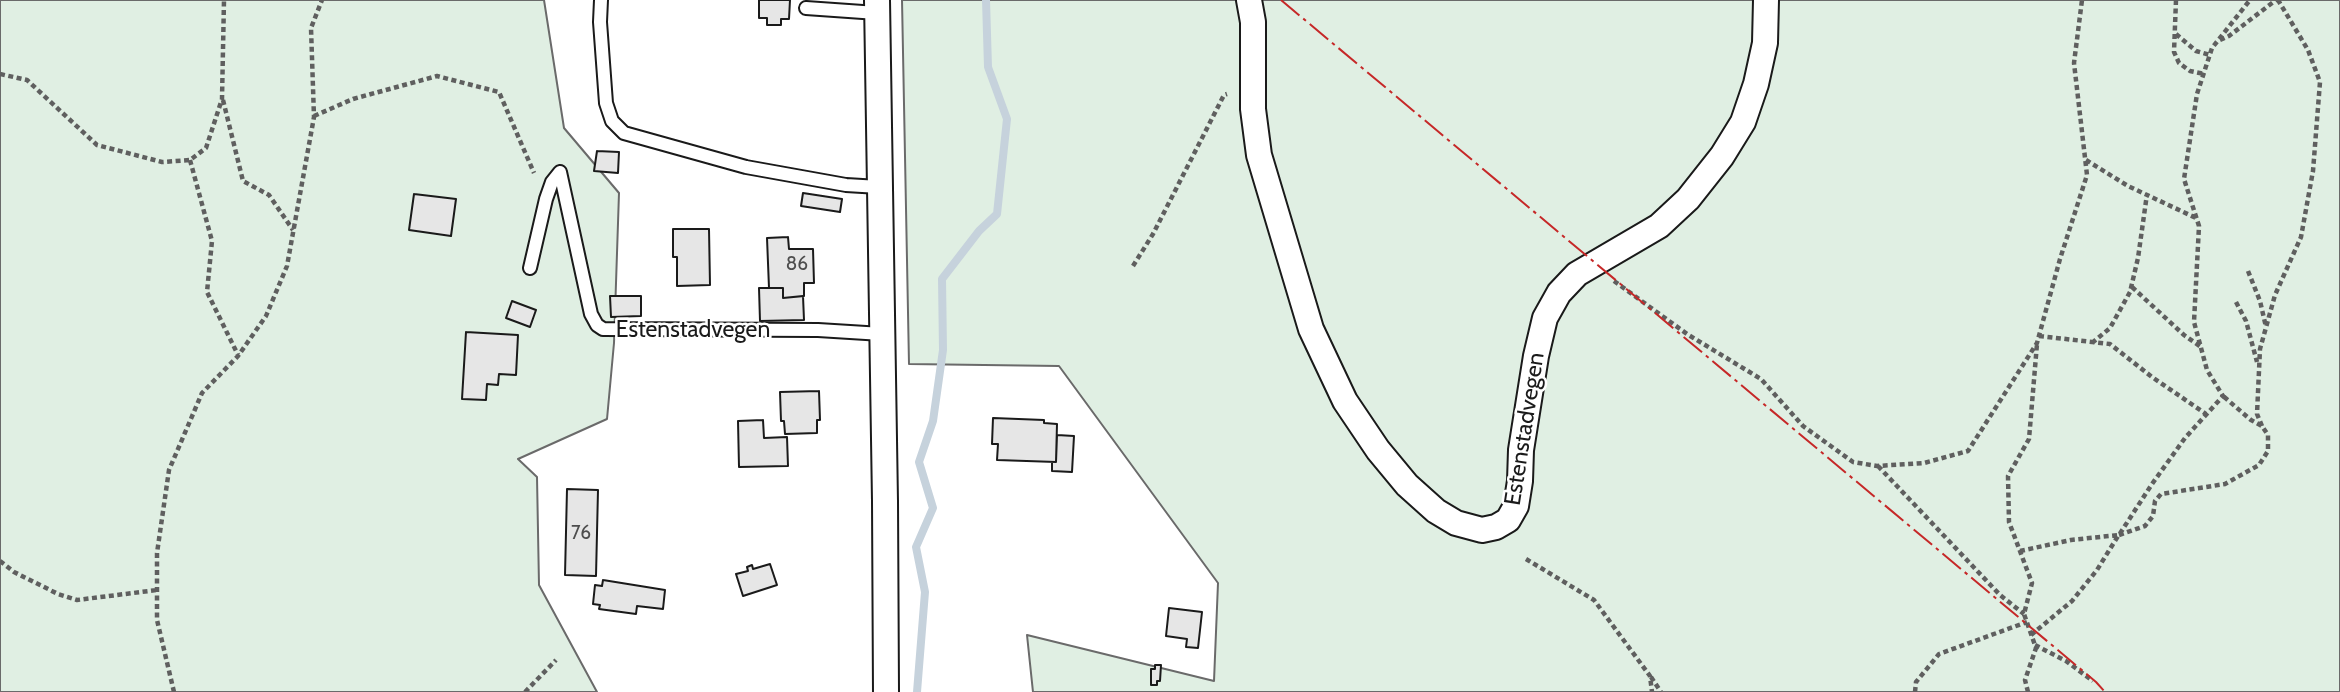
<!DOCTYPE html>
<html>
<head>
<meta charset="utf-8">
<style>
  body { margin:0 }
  canvas { display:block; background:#fff }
</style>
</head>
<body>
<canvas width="2340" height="692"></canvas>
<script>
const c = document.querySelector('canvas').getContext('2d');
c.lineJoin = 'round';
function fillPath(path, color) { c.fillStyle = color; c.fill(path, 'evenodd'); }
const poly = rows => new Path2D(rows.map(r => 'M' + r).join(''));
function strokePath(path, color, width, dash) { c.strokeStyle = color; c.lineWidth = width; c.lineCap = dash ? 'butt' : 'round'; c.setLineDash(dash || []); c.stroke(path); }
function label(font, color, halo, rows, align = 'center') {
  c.font = font + ' Cabin,sans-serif'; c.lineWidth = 5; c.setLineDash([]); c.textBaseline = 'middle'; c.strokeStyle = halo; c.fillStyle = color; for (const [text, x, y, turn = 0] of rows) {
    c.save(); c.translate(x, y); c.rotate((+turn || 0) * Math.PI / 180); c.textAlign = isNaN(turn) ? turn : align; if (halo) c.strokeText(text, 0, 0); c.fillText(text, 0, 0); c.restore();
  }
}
const green = poly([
  [0,0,544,0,564,128,619,193,614,343,607,419,518,459,537,477,539,585,597,692,0,692,0,0],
  [902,0,2340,0,2340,692,1033,692,1027,635,1214,681,1218,583,1059,366,909,364,902,0]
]);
const stream = poly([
  [917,692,925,592,916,547,933,508,919,462,933,421,943,350,942,279,979,231,997,214,1007,119,988,67,986,0]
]);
const building = poly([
  [759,0,790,0,789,19,781,19,781,25,767,25,767,18,759,18,759,0],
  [597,151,619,152,618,173,594,171,597,151],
  [803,193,842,199,840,212,801,206,803,193],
  [414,194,456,199,451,236,409,230,414,194],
  [673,229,709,229,710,285,677,286,677,257,673,257,673,229],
  [788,237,789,249,813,249,814,283,804,283,804,296,783,298,783,288,769,288,767,238,788,237],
  [759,288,783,288,783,298,803,296,804,320,760,321,759,288],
  [610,296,641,296,641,316,611,317,610,296],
  [512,301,536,310,530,327,506,318,512,301],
  [466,332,518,335,516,375,499,374,498,385,487,384,486,400,462,399,466,332],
  [819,391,820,420,817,420,817,433,785,434,784,421,781,421,780,392,819,391],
  [993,418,1044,420,1044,423,1057,424,1056,462,997,460,998,444,992,444,993,418],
  [763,420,764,438,787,437,788,466,739,467,738,421,763,420],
  [1057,435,1074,436,1072,472,1052,471,1052,462,1056,462,1057,435],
  [567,489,598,490,596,576,565,575,567,489],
  [770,564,777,585,743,596,736,574,748,571,747,567,752,565,753,569,770,564],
  [603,580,665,590,663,609,637,606,636,614,599,609,600,605,593,604,595,585,602,586,603,580],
  [1169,608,1202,612,1198,648,1186,647,1187,639,1166,636,1169,608],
  [1155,665,1161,665,1160,681,1157,681,1157,685,1151,685,1151,669,1155,669,1155,665]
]);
const path = poly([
  [2176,0,2174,52,2179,63,2190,71,2204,74],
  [2176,34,2196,51,2210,55],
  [2220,40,2229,36,2276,0],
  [0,74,27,80,97,145,162,162,190,160,206,148,222,99,224,0],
  [223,100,243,181,269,195,293,230],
  [314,116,353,99,437,76,499,92,534,173],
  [190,160,212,241,207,292,238,355],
  [2086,160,2128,186,2196,218],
  [1133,266,1153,234,1224,95,1227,94],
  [2248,271,2260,301,2266,327],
  [1614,281,1687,334,1761,379,1803,426,1853,462,1877,466,1924,463,1968,451,2037,343,2060,259,2087,175,2074,63,2082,0],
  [2132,287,2184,335,2201,347],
  [2236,302,2246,321,2257,362],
  [2039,336,2110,344,2152,377,2206,414],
  [2092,343,2110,328,2130,292,2138,258,2147,194],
  [2262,426,2257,414,2260,349,2275,295,2301,237,2313,171,2320,82,2308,50,2278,0],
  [1878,466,2000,595,2024,614],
  [2119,535,2145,526,2153,516,2155,501,2161,494,2225,484,2259,465,2268,451,2268,435,2262,426,2251,420,2223,396],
  [2020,551,2071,540,2119,535,2152,484,2185,438,2223,396,2207,370,2194,322,2199,226,2184,179,2197,94,2212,48,2250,0],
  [1526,559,1594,600,1650,676,1652,692],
  [0,561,14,572,58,594,77,600,157,590],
  [2031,635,2072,601,2097,570,2118,536],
  [2035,645,2066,661,2093,681],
  [1651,677,1661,692],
  [174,692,157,620,157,553,169,470,202,393,238,356,266,316,287,266,314,117,311,28,322,0],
  [525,692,556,660],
  [1915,692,1916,682,1939,654,2027,622],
  [2028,692,2025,680,2036,648,2024,614,2032,583,2009,522,2008,476,2029,439,2037,344]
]);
const lane = poly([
  [601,0,600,22,606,103,612,121,624,133,746,167,846,185,879,187],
  [806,8,877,13],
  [560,172,591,314,597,325,603,329,818,330,882,334],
  [530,268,546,199,552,182,560,172]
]);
const street = poly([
  [877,0,885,501,886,692],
  [1249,0,1253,22,1253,109,1259,155,1311,329,1345,401,1378,450,1407,485,1436,511,1456,523,1482,530,1496,527,1508,520,1516,506,1520,481,1521,450,1536,356,1545,318,1559,293,1577,274,1659,226,1688,199,1722,156,1743,122,1756,84,1765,43,1766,0]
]);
const power = poly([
  [1281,0,2096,682,2105,692]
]);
const numberNames = [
  ["86",797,264],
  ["76",581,533]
];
const streetNames = [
  ["Estenstadvegen",693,330],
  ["Estenstadvegen",1525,429,-81]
];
fillPath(green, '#e0efe3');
strokePath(green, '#6a6a6a', 2);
strokePath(stream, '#c6d2dc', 8);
fillPath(building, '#e6e6e6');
strokePath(building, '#1a1a1a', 2);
strokePath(lane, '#1a1a1a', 16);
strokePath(street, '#1a1a1a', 28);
strokePath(path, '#5f5f5f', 4.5, [5, 3.5]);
strokePath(lane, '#fff', 12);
strokePath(street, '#fff', 24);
strokePath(power, '#c62828', 2, [24, 5, 3.5, 5]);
label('19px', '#4d4d4d', null, numberNames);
label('23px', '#1a1a1a', '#fff', streetNames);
</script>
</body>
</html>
